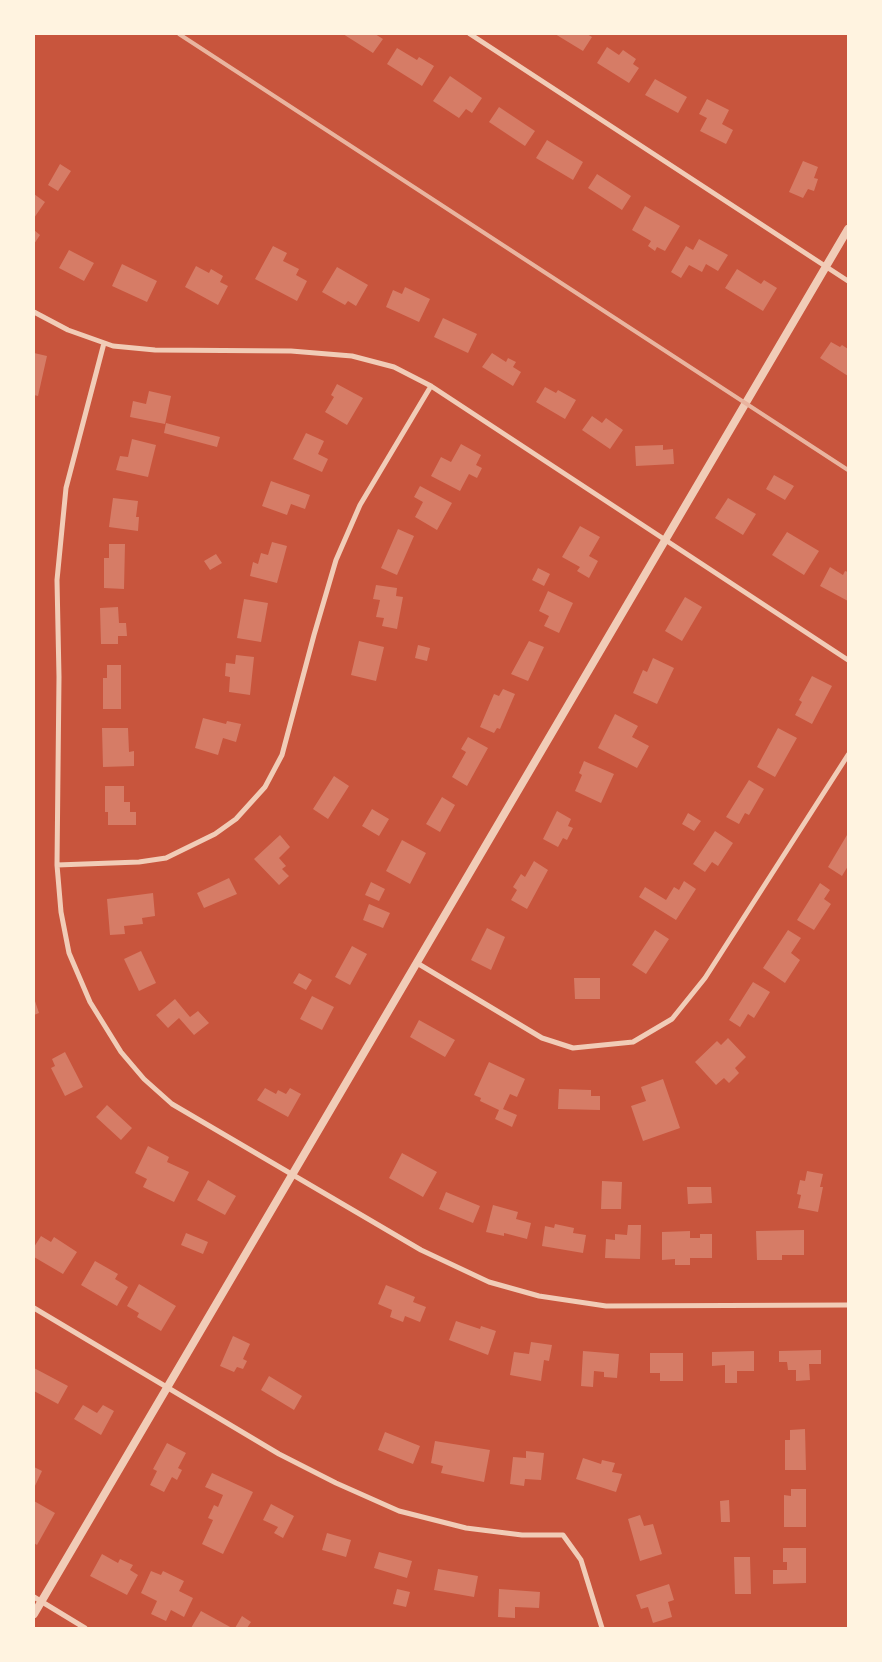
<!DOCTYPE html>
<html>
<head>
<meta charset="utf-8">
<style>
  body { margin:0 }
  #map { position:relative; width:882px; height:1662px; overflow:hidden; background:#c8553d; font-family:"Fira Sans Condensed",sans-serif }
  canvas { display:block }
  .frame { position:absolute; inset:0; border:35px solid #fff3e0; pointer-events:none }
</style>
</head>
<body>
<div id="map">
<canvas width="882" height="1662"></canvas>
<div class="frame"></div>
</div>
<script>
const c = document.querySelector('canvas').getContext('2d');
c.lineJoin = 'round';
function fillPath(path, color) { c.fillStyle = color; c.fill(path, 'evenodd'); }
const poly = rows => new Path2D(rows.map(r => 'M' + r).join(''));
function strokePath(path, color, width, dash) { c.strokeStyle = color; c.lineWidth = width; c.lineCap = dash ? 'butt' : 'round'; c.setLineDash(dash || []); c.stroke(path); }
const building = poly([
  [343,34,375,34,383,39,373,53],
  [555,34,587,34,592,37,583,51],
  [607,47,619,55,623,50,636,59,633,64,639,68,629,83,597,63],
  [397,48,417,60,419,57,434,66,422,86,387,64],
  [450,76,482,98,472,113,466,109,459,118,433,101],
  [655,79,687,97,678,113,645,95],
  [707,99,729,110,722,124,733,130,726,144,700,131,707,118,699,114],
  [499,107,535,131,525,146,489,122],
  [547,140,583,162,573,180,536,158],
  [803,161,818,167,814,178,818,179,814,191,808,189,803,198,789,192],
  [60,164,71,171,58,191,48,185],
  [597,174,631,196,622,210,588,188],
  [34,194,45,202,34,218],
  [645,206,680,226,665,251,657,247,655,251,648,246,651,241,632,230],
  [34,230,40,235,34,244],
  [699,239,728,255,718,271,706,264,702,272,689,265,681,278,671,272,686,246,693,250],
  [273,246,287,253,283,261,299,269,296,275,307,281,297,301,255,279],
  [69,250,94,263,84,281,59,268],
  [122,264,157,281,147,302,112,286],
  [196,266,209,273,211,269,223,276,220,282,228,286,218,305,185,287],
  [337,267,368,285,356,306,348,301,345,305,322,292],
  [737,269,761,284,764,280,777,288,763,311,725,288],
  [405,287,430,299,419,322,386,307,393,290,402,294],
  [443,318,477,334,468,353,434,337],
  [831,342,840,347,842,345,848,349,848,376,820,358],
  [34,353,47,356,38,396,34,395],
  [492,353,506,362,508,358,516,362,513,367,521,372,513,386,482,367],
  [337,384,363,398,347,425,325,412,334,397,331,395],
  [545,387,556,393,558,390,576,400,565,419,536,402],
  [149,391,171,396,165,424,130,417,133,401,146,404],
  [592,416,602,423,606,418,623,430,610,449,582,430],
  [166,423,220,437,217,447,164,433],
  [306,433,324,441,318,454,328,459,322,472,293,459],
  [132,439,156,445,148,477,116,470,120,456,128,457],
  [461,444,481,455,476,465,482,468,477,478,469,474,460,491,431,476,441,457,451,462],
  [663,445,663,450,673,449,674,464,636,466,635,446],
  [774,475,794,486,785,500,766,489],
  [271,481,310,495,305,509,291,504,287,515,262,506],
  [420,486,452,503,437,530,415,517,423,502,414,497],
  [113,498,138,501,136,517,139,517,138,531,109,527],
  [728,498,756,514,743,535,715,518],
  [580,526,600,537,589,556,598,561,589,578,577,571,580,567,562,557],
  [398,529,414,536,397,575,381,568],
  [787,532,819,551,804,575,772,555],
  [272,542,287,546,277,583,250,576,253,562,258,564,261,553,268,555],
  [109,544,125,544,124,589,104,588,104,558,109,558],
  [216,554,222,563,210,570,204,561],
  [830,567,843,575,845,571,848,572,848,601,820,586],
  [538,568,550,574,544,586,532,580],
  [376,585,397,588,396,596,403,597,397,629,382,626,384,618,376,617,380,600,373,599],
  [548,591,573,603,559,633,544,626,549,616,539,611],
  [685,597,702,607,682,641,665,631],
  [244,599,268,603,261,642,237,638],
  [118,607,119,623,126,623,127,636,118,636,118,644,101,644,100,608],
  [359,641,384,647,376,681,351,675],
  [529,641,544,647,528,681,511,674],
  [418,645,430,648,427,661,415,658],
  [236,655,254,657,250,695,229,692,230,677,225,676,226,663,235,664],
  [653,658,674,668,657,704,633,693,643,670,647,672],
  [107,665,121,665,121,709,103,709,103,678,107,678],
  [812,676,832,686,812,724,795,715,802,702,799,700],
  [503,689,515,694,500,729,497,728,494,733,480,727,494,694,499,696],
  [615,714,638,726,632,737,649,746,637,768,598,748],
  [203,718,226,724,227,721,241,724,236,742,223,738,218,755,195,748],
  [102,728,128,728,129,752,134,751,134,766,103,767],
  [778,728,797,738,775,777,757,767],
  [468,737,488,748,467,786,452,777,466,752,461,749],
  [584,761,614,774,601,803,575,791,582,775,579,773],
  [334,776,349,786,328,819,313,809],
  [749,780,764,789,749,815,745,813,739,824,726,817],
  [105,786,124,786,124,802,130,802,130,812,136,812,136,825,108,825,108,812,105,812],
  [442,797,455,805,440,832,426,824],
  [372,809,389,819,379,836,362,826],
  [557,811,571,819,568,826,573,828,567,840,563,838,558,847,543,839],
  [688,813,701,821,694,831,682,824],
  [715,831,733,843,718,866,712,862,705,872,693,864],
  [280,835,290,847,279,858,286,866,282,869,289,876,279,885,254,859],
  [847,835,848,866,842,876,828,867],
  [402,840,426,853,410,884,386,871],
  [534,861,548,870,527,909,511,900,517,890,513,887,521,874,525,877],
  [229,878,237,894,204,908,197,893],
  [684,881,696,889,676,920,639,897,645,887,666,900,674,887,679,890],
  [371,882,385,889,379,901,365,895],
  [820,883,830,890,824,899,831,904,814,930,797,920],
  [153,893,155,916,142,918,143,924,124,926,125,934,110,935,107,899],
  [369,904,390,913,383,928,363,920],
  [487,928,505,937,491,970,471,960],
  [655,930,669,939,646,974,632,965],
  [788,930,801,938,791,953,800,960,785,983,763,968],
  [352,946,367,954,350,985,335,977],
  [141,951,156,983,139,991,124,959],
  [299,973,312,980,306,990,293,983],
  [574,978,600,978,600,999,575,999],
  [753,982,770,992,754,1018,748,1014,740,1027,729,1020],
  [312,996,334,1007,322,1030,300,1019],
  [34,998,39,1013,34,1015],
  [175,999,190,1017,198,1011,209,1023,194,1035,179,1018,168,1028,156,1015],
  [419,1020,455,1040,445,1057,410,1037],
  [728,1038,746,1057,735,1068,739,1073,729,1083,724,1078,716,1085,695,1062,717,1041,721,1045],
  [65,1052,83,1087,65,1096,51,1068,55,1066,52,1059],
  [489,1062,525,1079,517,1097,510,1094,503,1109,517,1115,512,1127,495,1119,499,1110,480,1101,481,1098,474,1095],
  [663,1079,680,1128,643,1141,631,1106,646,1101,641,1087],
  [265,1088,276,1094,278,1090,286,1094,290,1088,301,1094,288,1117,257,1100],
  [559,1089,591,1090,591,1096,600,1096,600,1110,558,1109],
  [107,1105,132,1128,121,1140,96,1117],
  [148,1146,169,1157,167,1162,189,1172,174,1202,143,1187,147,1179,135,1173],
  [402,1153,437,1172,423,1197,389,1178],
  [807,1171,823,1174,820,1187,823,1187,818,1212,798,1208,801,1195,797,1194,800,1180,805,1181],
  [208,1180,236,1196,225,1215,197,1200],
  [602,1181,622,1182,621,1209,601,1209],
  [687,1187,711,1187,712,1203,688,1204],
  [446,1192,480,1206,473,1223,439,1209],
  [493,1205,518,1212,516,1219,531,1223,527,1239,504,1233,504,1236,486,1232],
  [555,1224,574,1228,573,1233,586,1235,583,1253,542,1246,545,1226,554,1228],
  [628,1225,641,1225,640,1259,605,1258,606,1239,615,1240,615,1234,627,1235],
  [804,1230,804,1255,782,1255,782,1260,757,1260,756,1231],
  [690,1231,690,1238,700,1238,700,1234,712,1234,712,1258,690,1258,690,1265,675,1265,675,1259,662,1260,662,1232],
  [186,1233,208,1242,203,1254,181,1245],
  [41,1236,51,1242,54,1237,77,1252,63,1274,34,1257,34,1247],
  [95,1261,118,1274,115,1279,128,1287,117,1306,81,1285],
  [139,1284,176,1306,161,1331,137,1317,139,1313,127,1306],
  [386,1285,415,1297,413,1302,426,1307,420,1322,405,1316,403,1322,390,1317,392,1310,378,1304],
  [456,1321,480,1329,481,1326,496,1331,488,1355,449,1340],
  [233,1336,250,1344,243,1359,247,1361,243,1369,237,1367,234,1372,220,1366],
  [531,1342,552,1345,549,1361,544,1360,541,1381,510,1375,514,1352,529,1354],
  [821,1350,821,1364,809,1364,810,1380,796,1381,796,1370,788,1370,787,1362,779,1362,779,1351],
  [583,1351,619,1354,617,1378,604,1377,604,1372,594,1371,593,1387,581,1386],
  [754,1351,754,1371,737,1371,737,1383,725,1383,725,1365,712,1366,712,1352],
  [650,1353,683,1353,683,1381,660,1381,660,1373,650,1373],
  [34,1368,68,1386,58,1404,34,1391],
  [269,1376,302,1396,294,1410,261,1390],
  [83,1405,97,1413,103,1405,114,1411,101,1435,74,1419],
  [805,1429,806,1470,785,1470,785,1440,790,1440,790,1430],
  [385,1432,420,1446,413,1464,378,1450],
  [435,1441,490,1450,484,1482,441,1473,443,1466,431,1463],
  [167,1443,186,1453,178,1468,182,1470,177,1480,172,1477,164,1492,150,1485,157,1471,153,1469],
  [526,1451,544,1453,541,1480,525,1479,524,1486,510,1484,513,1457,526,1458],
  [583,1458,601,1464,602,1460,615,1463,612,1472,622,1474,616,1492,576,1479],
  [34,1467,42,1471,34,1488],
  [212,1473,253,1492,223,1554,202,1544,213,1520,208,1518,214,1505,218,1507,223,1495,205,1487],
  [791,1489,806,1489,806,1527,784,1527,784,1495,791,1496],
  [729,1500,730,1522,721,1522,720,1501],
  [34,1501,55,1513,37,1545,34,1543],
  [271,1504,294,1516,283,1538,274,1533,278,1527,263,1520],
  [640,1515,644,1526,653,1524,662,1554,640,1561,628,1519],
  [327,1533,351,1540,346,1557,322,1550],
  [783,1548,806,1548,806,1583,773,1584,773,1570,787,1570,787,1562,783,1562],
  [379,1552,412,1561,407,1578,374,1568],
  [102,1554,118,1563,120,1559,133,1565,130,1570,138,1575,127,1595,90,1576],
  [734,1557,750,1557,751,1594,735,1594],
  [438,1569,478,1576,474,1597,434,1590],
  [151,1571,161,1575,163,1571,184,1581,179,1591,193,1598,184,1617,171,1610,166,1621,151,1614,157,1601,141,1593],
  [669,1584,674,1600,668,1602,672,1617,653,1623,648,1607,641,1609,636,1595],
  [397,1589,410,1592,406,1607,393,1604],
  [499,1589,540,1592,539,1608,515,1607,515,1618,498,1617],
  [201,1611,232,1628,191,1628],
  [242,1616,251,1622,247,1628,235,1628]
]);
const minor = poly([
  [470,34,848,281],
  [34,312,68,330,113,346,155,350,291,351,352,356,394,367,431,386,848,660],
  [104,343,66,488,57,580,59,677,57,865,61,912,69,953,90,1002,121,1052,144,1079,172,1104,421,1250,489,1282,539,1296,606,1306,848,1305],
  [57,865,139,862,166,858,215,834,236,819,265,787,282,755,314,635,336,560,360,505,431,386],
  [417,963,542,1038,573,1048,633,1042,672,1019,705,978,848,755],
  [34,1308,279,1454,336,1483,399,1511,466,1528,522,1535,563,1535,581,1560,602,1628],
  [34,1597,85,1628]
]);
const tertiary = poly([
  [34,1614,848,229]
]);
const rail = poly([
  [179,34,848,470]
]);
fillPath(building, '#d67c66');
strokePath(minor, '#f1ccb7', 5);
strokePath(tertiary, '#f1ccb7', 8);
strokePath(rail, '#e9b49f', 4);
</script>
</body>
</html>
